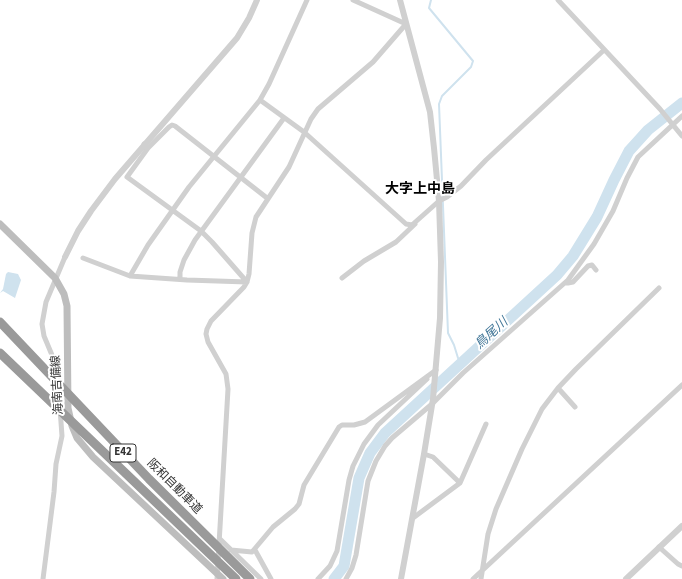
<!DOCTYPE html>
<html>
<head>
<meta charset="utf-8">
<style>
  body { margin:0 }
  canvas { display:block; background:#fff }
</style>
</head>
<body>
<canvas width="682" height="579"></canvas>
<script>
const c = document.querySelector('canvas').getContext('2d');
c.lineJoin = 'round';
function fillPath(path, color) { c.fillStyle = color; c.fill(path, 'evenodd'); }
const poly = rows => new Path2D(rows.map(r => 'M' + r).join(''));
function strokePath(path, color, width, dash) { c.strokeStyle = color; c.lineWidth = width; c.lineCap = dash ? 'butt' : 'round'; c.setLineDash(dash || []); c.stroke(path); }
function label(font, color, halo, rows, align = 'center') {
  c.font = font + ' "Source Sans 3","Noto Sans JP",sans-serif'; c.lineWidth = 4; c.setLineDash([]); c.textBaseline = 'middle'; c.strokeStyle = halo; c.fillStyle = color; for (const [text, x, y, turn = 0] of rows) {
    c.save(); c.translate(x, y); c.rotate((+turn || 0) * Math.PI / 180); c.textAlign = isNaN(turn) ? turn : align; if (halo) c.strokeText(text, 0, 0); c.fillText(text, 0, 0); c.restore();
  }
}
const water = poly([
  [8,272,18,274,21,280,15,298,3,291,0,293,3,289,6,274]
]);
const stream = poly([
  [431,0,429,8,473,61,471,67,442,96,439,104,448,333,454,345,458,358,461,363]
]);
const river = poly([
  [334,579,344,566,359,478,370,453,385,433,557,275,573,256,597,217,614,180,629,151,648,130,682,103]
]);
const minor = poly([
  [558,0,660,109,682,136],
  [260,100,304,132,406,224,412,225,439,201,447,197,461,186,486,160,604,50],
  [144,144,148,148,127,177,201,231,212,242,247,282],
  [148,148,169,127,172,125,175,126,267,198],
  [83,258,130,276,187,280,247,282],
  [130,276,148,245,189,187,260,100,269,84,307,0],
  [342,278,364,261,396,242,415,224],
  [180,279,180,272,184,260,195,240,284,118],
  [565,283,568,283,573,282,588,266,592,265,596,270],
  [558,388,575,407],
  [424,454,433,457,460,483],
  [413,518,460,483,486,424],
  [220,539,261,579],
  [659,547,678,564,682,566],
  [231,550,252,552,273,527,295,509,299,504,304,485,339,427,342,425,354,425,365,422,436,370],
  [255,550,271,579],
  [43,579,54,492,56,464,62,436,57,367,44,336,42,324,46,302,65,257],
  [217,579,228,389,226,374,208,342,206,334,207,329,211,321,244,287,247,282,249,274,252,233,256,217,289,167,311,119,318,109,373,62,406,24,353,0],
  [318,579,330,566,337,551,349,480,353,466,364,444,378,425,427,379],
  [346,579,352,568,356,555,368,481,376,461,385,446,392,438,432,404,463,373,568,280,594,244,613,211,627,178,638,157,682,116],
  [473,579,682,385],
  [481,579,488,534,496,509,522,449,542,409,558,388,576,369,659,288]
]);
const tertiary = poly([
  [400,0,430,112,434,148,439,201,441,262,440,318,433,399,424,454,401,579],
  [65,257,78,231,91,211,115,179,237,38,249,18,257,0],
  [626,579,682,526]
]);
const secondary = poly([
  [0,224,55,278,64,294,67,306,68,408,72,426,77,438,93,457,223,579]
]);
const motorwayBridge = poly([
  [0,322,149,479,250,579],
  [0,353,236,579]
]);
const shields = [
  [123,453,26]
];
const shieldNames = [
  ["E42",123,453]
];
const streetNames = [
  ["海南吉備線",58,385,-93],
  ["阪和自動車道",174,487,45]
];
const waterNames = [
  ["鳥尾川",492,334,-42]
];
const quarterNames = [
  ["大字上中島",420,190]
];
fillPath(water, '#cfe2ee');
strokePath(stream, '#cfe2ee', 2);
strokePath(river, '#cfe2ee', 11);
strokePath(minor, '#d0d0d0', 5);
strokePath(tertiary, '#d0d0d0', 6);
strokePath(secondary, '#bdbdbd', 7);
strokePath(motorwayBridge, '#9a9a9a', 9);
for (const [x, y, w] of shields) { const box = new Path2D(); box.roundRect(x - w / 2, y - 9, w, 18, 3); c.fillStyle = '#fff'; c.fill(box); strokePath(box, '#333', 1); }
label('bold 11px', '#333', null, shieldNames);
label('12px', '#333', '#fff', streetNames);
label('italic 13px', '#3f7597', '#fff', waterNames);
label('bold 14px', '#000', '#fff', quarterNames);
</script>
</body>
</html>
